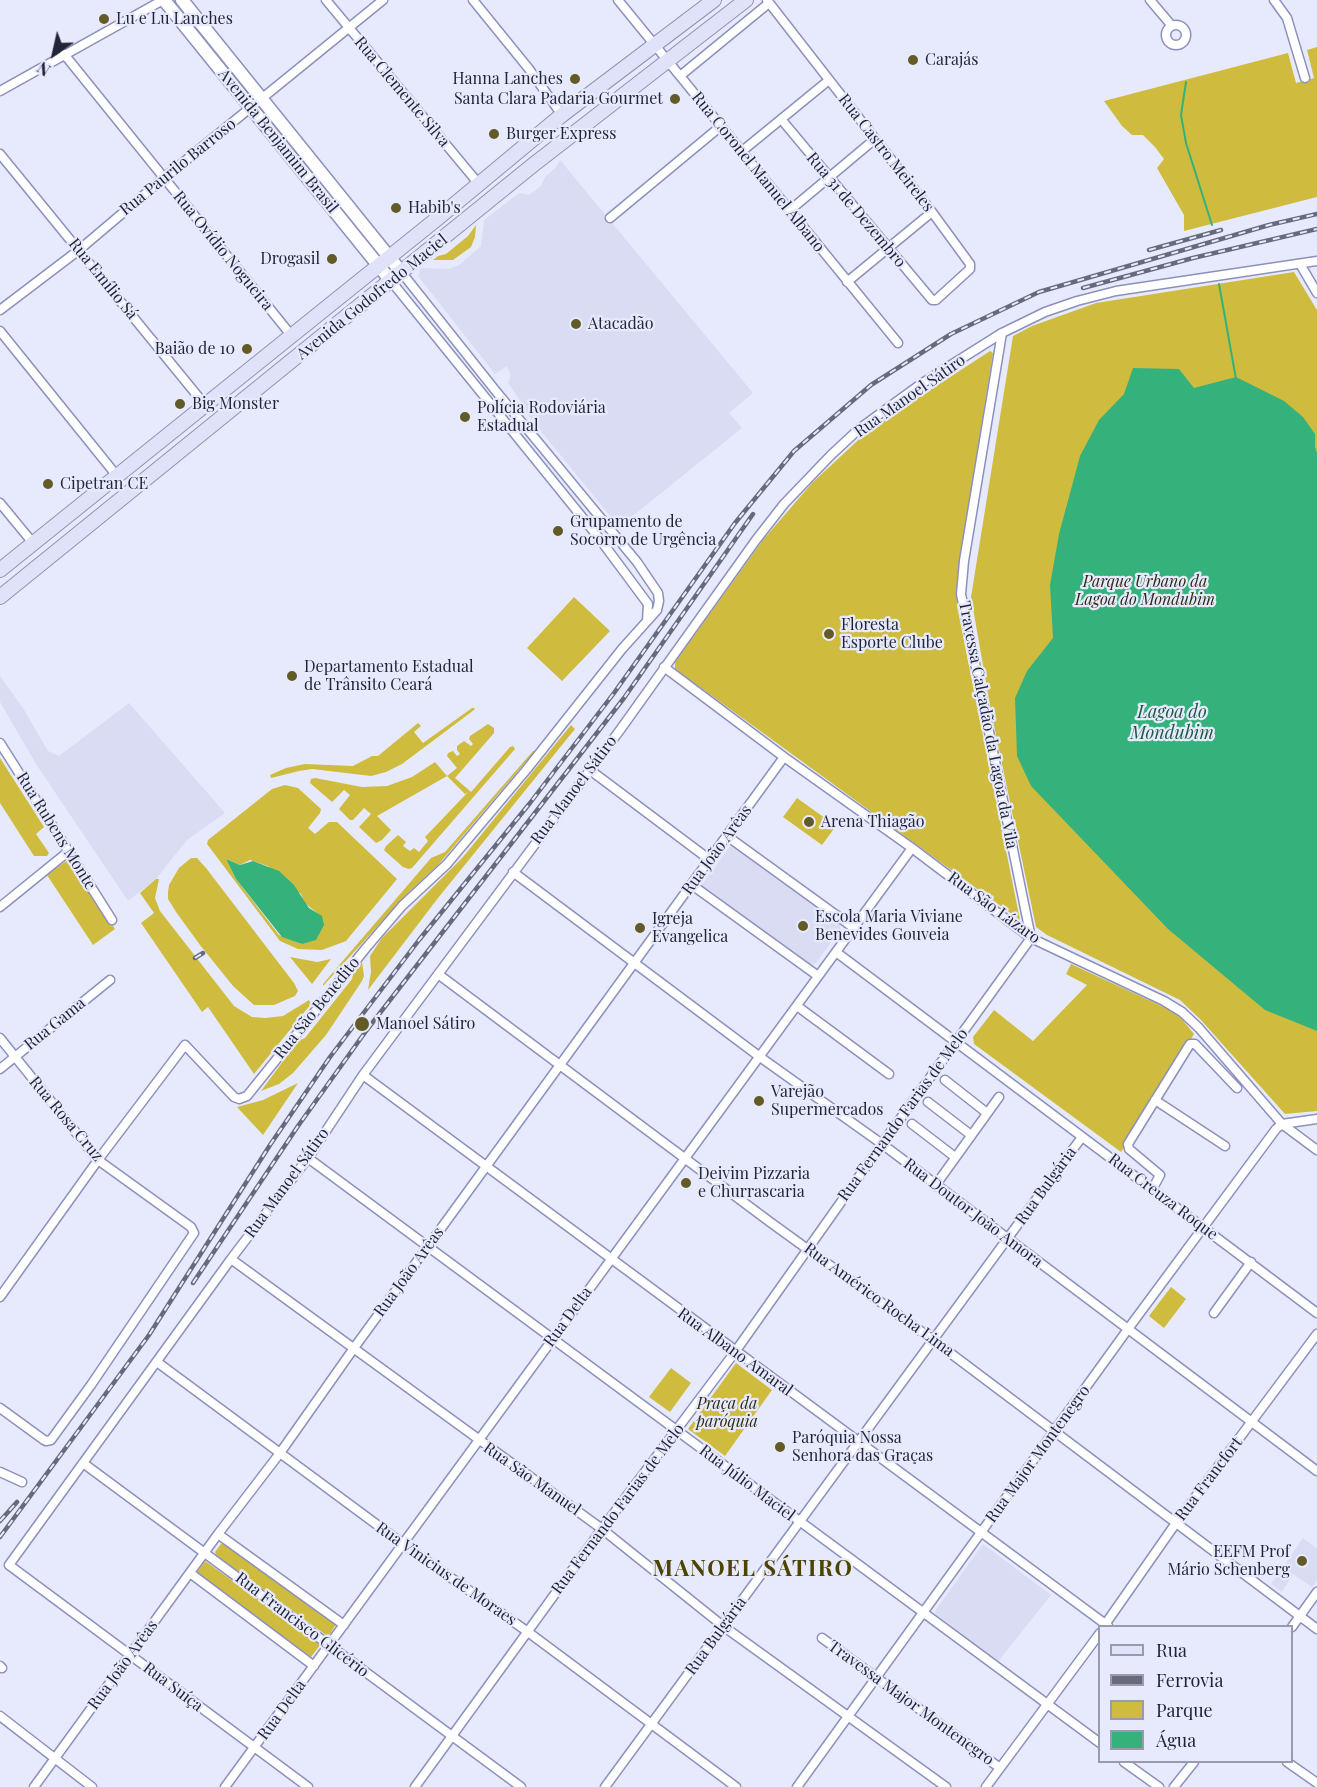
<!DOCTYPE html>
<html>
<head>
<meta charset="utf-8">
<style>
  body { margin:0 }
  #map { position:relative; width:1317px; height:1787px; overflow:hidden; background:#e7eafd; font-family:"Playfair Display",serif }
  canvas { display:block }
  .legend { position:absolute; left:1098px; top:1625px; width:195px; height:138px; box-sizing:border-box; background:#e7eafd; border:2px solid #999bad; margin:0; padding:8px 10px; list-style:none; font-size:18px; color:#232436 }
  .legend li { display:flex; align-items:center; gap:12px; height:30px }
  .legend b { width:30px; border:2px solid #999bad }
  .north { position:absolute; left:24px; top:24px; width:60px; height:60px; -webkit-text-stroke:4px #e7eafd; paint-order:stroke; rotate:214deg; font-size:16px; font-weight:700; line-height:24px; text-align:center; color:#232436 }
  .north::after { content:''; display:block; margin:auto; width:21px; height:27px; background:#232436; clip-path:polygon(50% 0,100% 100%,50% 72%,0 100%) }
</style>
</head>
<body>
<div id="map">
<canvas width="1317" height="1787"></canvas>
<ul class="legend">
<li><b style="height:8px;background:#dfe2f9"></b>Rua</li>
<li><b style="height:8px;background:#686a7c"></b>Ferrovia</li>
<li><b style="height:16px;background:#cfbc3f"></b>Parque</li>
<li><b style="height:16px;background:#35b27c"></b>Água</li>
</ul>
<div class="north">N</div>
</div>
<script>
const c = document.querySelector('canvas').getContext('2d');
c.lineJoin = 'round';
function fillPath(path, color) { c.fillStyle = color; c.fill(path, 'evenodd'); }
const poly = rows => new Path2D(rows.map(r => 'M' + r).join(''));
function strokePath(path, color, width, dash) { c.strokeStyle = color; c.lineWidth = width; c.lineCap = dash ? 'butt' : 'round'; c.setLineDash(dash || []); c.stroke(path); }
function label(font, color, halo, rows, align = 'center') {
  c.font = font + ' "Playfair Display",serif'; c.lineWidth = 4.5; c.setLineDash([]); c.textBaseline = 'middle'; c.strokeStyle = halo; c.fillStyle = color; for (const [text, x, y, turn = 0] of rows) {
    c.save(); c.translate(x, y); c.rotate((+turn || 0) * Math.PI / 180); c.textAlign = isNaN(turn) ? turn : align; if (halo) c.strokeText(text, 0, 0); c.fillText(text, 0, 0); c.restore();
  }
}
const built = poly([
  [560,160,753,393,729,413,742,428,619,527,527,414,524,406,508,383,511,376,507,366,495,374,418,276,421,268,448,269,459,265,481,246,484,220,519,193,529,195,541,186,545,177,556,167],
  [0,676,23,708,48,751,59,756,129,703,225,813,187,840,156,879,128,901,36,764,0,702],
  [731,845,840,923,840,930,816,963,809,965,701,886],
  [1303,1538,1317,1549,1317,1580,1312,1587,1293,1574,1282,1592,1271,1584],
  [983,1544,1051,1595,997,1663,936,1614,935,1611]
]);
const green = poly([
  [1317,47,1317,197,1184,231,1184,215,1157,168,1164,159,1155,147,1143,135,1132,135,1122,126,1104,101,1288,53,1296,83,1314,78,1307,50],
  [476,225,475,237,471,247,453,260,433,260,438,256,446,254,468,236],
  [1294,272,1317,310,1317,1111,1285,1114,1200,1019,1180,1000,1047,935,1036,927,991,711,971,597,1013,336,1032,326,1096,303],
  [990,351,993,353,957,579,957,606,1020,920,675,669,675,662,763,540,812,483,869,430],
  [574,597,610,631,562,681,527,648],
  [472,708,475,708,474,710,402,764,386,772,371,776,312,769,299,771,271,778,270,775,286,768,305,764,353,766,372,756,378,756,418,723,421,726,414,732,423,743],
  [488,724,494,728,494,733,455,778,471,792,510,747,513,746,515,749,412,868,409,869,403,867,386,852,384,850,386,846,398,835,406,842,403,846,410,851,414,848,419,852,428,841,425,837,468,792,465,794,447,776,377,816,391,830,382,840,376,843,359,827,371,814,364,808,353,820,350,820,339,809,350,795,344,790,332,802,310,783,311,779,315,778,362,787,387,786,412,777,435,762,447,776,457,768,447,756,448,753,453,751,457,756,460,754,457,750,457,746,464,741,471,746,473,744,469,739,470,736],
  [571,725,575,729,438,898,368,990,371,972,370,956,382,938,463,857],
  [533,751,535,751,438,865,406,895,323,986,323,984,431,858,445,852],
  [0,758,44,827,36,834,49,853,47,856,34,856,0,803],
  [285,785,298,788,321,809,320,813,308,828,315,834,329,822,337,822,397,879,346,941,322,950,298,949,280,941,207,844,208,840,272,789],
  [226,859,240,865,250,860,268,866,301,894,305,903,317,913,302,944,279,935,236,879],
  [797,798,836,826,822,845,783,817],
  [191,858,197,858,206,868,294,983,298,991,295,996,274,1005,254,1005,233,986,200,945,176,912,168,899,168,892,169,885,179,868],
  [69,859,115,929,93,945,47,875],
  [156,879,159,879,155,898,160,911,234,1006,252,1017,265,1018,283,1016,309,1000,311,1004,254,1074,208,1007,202,1012,141,923,154,913,140,893],
  [290,957,317,962,331,959,312,984],
  [362,962,364,976,362,981,326,1035,293,1073,279,1084,261,1091,298,1041,305,1038,352,979,353,973],
  [1071,964,1168,1009,1181,1018,1194,1034,1121,1152,974,1044,973,1037,994,1010,1033,1041,1087,985,1066,974],
  [298,1083,263,1135,237,1107,263,1100],
  [1171,1287,1186,1299,1164,1328,1149,1316],
  [736,1363,772,1390,725,1456,688,1429],
  [671,1368,691,1383,670,1412,649,1397],
  [225,1543,335,1622,336,1624,330,1634,326,1635,216,1555,215,1552,221,1544],
  [205,1561,321,1644,311,1657,195,1575]
]);
const water = poly([
  [1133,368,1179,369,1194,388,1236,377,1284,401,1303,417,1315,434,1315,447,1317,453,1317,1031,1265,1010,1168,929,1031,786,1017,756,1015,698,1027,671,1053,638,1050,585,1059,534,1080,456,1099,420,1124,394],
  [226,859,240,865,253,861,279,871,294,885,309,908,322,916,324,925,316,940,302,944,282,937,236,879]
]);
const stream = poly([
  [1186,82,1181,115,1186,143,1212,225],
  [1219,284,1236,379]
]);
const minor = poly([
  [326,0,478,183],
  [473,0,529,69,562,115],
  [618,0,898,343],
  [767,0,932,212,970,264,970,269,936,300,932,300,781,119],
  [1150,0,1172,26],
  [1274,0,1287,18,1305,78],
  '1166 35a10 10 0 1 1 20 0a10 10 0 1 1-20 0Z',
  [64,54,291,335],
  [680,76,769,3],
  [0,91,163,0],
  [741,152,829,80],
  [0,154,205,405],
  [789,211,875,139],
  [610,218,721,126],
  [1300,264,1317,293],
  [391,281,599,538,648,604,647,621],
  [847,282,932,212],
  [0,310,79,250,164,178,383,0],
  [0,331,117,476],
  [1002,333,964,561,961,594,1031,938],
  [0,503,33,543],
  [664,667,784,757,912,848,1031,938,1164,1001,1182,1012,1199,1028,1282,1124,1317,1150],
  [0,743,112,920],
  [590,770,710,860],
  [727,836,854,928],
  [513,872,760,1057,882,1144,1317,1471],
  [692,885,818,976],
  [0,907,69,851],
  [836,952,1317,1313],
  [438,974,770,1222,933,1340,1317,1629],
  [797,1006,889,1074],
  [0,1038,98,1160,191,1227,194,1233,91,1385,51,1440,46,1441,44,1440,0,1408],
  [0,1069,110,980],
  [363,1075,1108,1626],
  [945,1080,987,1113],
  [1155,1100,1225,1146],
  [928,1102,971,1135],
  [912,1124,955,1157],
  [1282,1124,1317,1119],
  [308,1158,1100,1743],
  [935,1186,999,1097],
  [1153,1188,1160,1175,1129,1149,1128,1144,1190,1044,1195,1044,1237,1088],
  [231,1259,602,1529,723,1626,946,1787],
  [0,1297,98,1160,185,1045,234,1097,239,1099,247,1096,366,948,402,906,447,864,527,769,622,649,657,610,659,601,658,593,637,562,495,390,402,273],
  [1214,1313,1251,1262],
  [157,1362,403,1544,528,1632,736,1787],
  [83,1463,521,1787],
  [0,1472,22,1482],
  [218,1534,344,1625],
  [190,1573,314,1666],
  [1104,1626,1176,1523,1317,1334],
  [1292,1627,1317,1592],
  [822,1638,1000,1768],
  [0,1666,2,1668],
  [0,1716,92,1787],
  [1124,1762,1159,1787],
  [1287,1762,1317,1783],
  [34,1787,218,1534,280,1453,354,1348,784,757],
  [225,1787,912,848],
  [308,1787,9,1565,231,1259,308,1158,363,1075,620,730,756,540,784,504,831,455,859,429,921,384,1002,333,1045,312,1077,301,1116,291,1317,261],
  [415,1787,602,1529,735,1352,882,1144,1031,938],
  [605,1787,1082,1137],
  [797,1787,1128,1329,1276,1129,1282,1124],
  [986,1787,1100,1633],
  [1174,1787,1194,1762]
]);
const secondary = poly([
  [164,0,391,281],
  [182,0,402,273]
]);
const primary = poly([
  [0,570,438,218,562,115,714,0],
  [0,597,533,165,746,0]
]);
const rail = poly([
  [1149,250,1221,230],
  [1083,288,1193,258,1317,229],
  [195,958,203,953],
  [193,1283,298,1126,366,1031,624,698,753,514],
  [0,1521,17,1502],
  [0,1537,149,1335,270,1145,330,1057,419,940,530,803,614,693,735,523,794,451,871,385,951,334,1039,292,1269,225,1317,214]
]);
const markers = [
  [104,19,6,"#635b27"],
  [913,60,6,"#635b27"],
  [575,79,6,"#635b27"],
  [675,99,6,"#635b27"],
  [494,134,6,"#635b27"],
  [396,208,6,"#635b27"],
  [332,259,6,"#635b27"],
  [576,324,6,"#635b27"],
  [247,349,6,"#635b27"],
  [180,404,6,"#635b27"],
  [465,417,6,"#635b27"],
  [48,484,6,"#635b27"],
  [558,531,6,"#635b27"],
  [829,634,6,"#635b27"],
  [292,676,6,"#635b27"],
  [809,822,6,"#635b27"],
  [803,926,6,"#635b27"],
  [640,928,6,"#635b27"],
  [362,1024,8,"#635b27"],
  [759,1101,6,"#635b27"],
  [686,1183,6,"#635b27"],
  [780,1447,6,"#635b27"],
  [1302,1561,6,"#635b27"]
];
const poiNames = [
  ["Lu e Lu Lanches",116,19],
  ["Carajás",925,60],
  ["Hanna Lanches",563,79,"right"],
  ["Santa Clara Padaria Gourmet",663,99,"right"],
  ["Burger Express",506,134],
  ["Habib's",408,208],
  ["Drogasil",320,259,"right"],
  ["Atacadão",588,324],
  ["Baião de 10",235,349,"right"],
  ["Big Monster",192,404],
  ["Polícia Rodoviária",477,408],
  ["Estadual",477,426],
  ["Cipetran CE",60,484],
  ["Grupamento de",570,522],
  ["Socorro de Urgência",570,540],
  ["Floresta",841,625],
  ["Esporte Clube",841,643],
  ["Departamento Estadual",304,667],
  ["de Trânsito Ceará",304,685],
  ["Arena Thiagão",821,822],
  ["Escola Maria Viviane",815,917],
  ["Benevides Gouveia",815,935],
  ["Igreja",652,919],
  ["Evangelica",652,937],
  ["Manoel Sátiro",376,1024],
  ["Varejão",771,1092],
  ["Supermercados",771,1110],
  ["Deivim Pizzaria",698,1174],
  ["e Churrascaria",698,1192],
  ["Paróquia Nossa",792,1438],
  ["Senhora das Graças",792,1456],
  ["EEFM Prof",1290,1552,"right"],
  ["Mário Schenberg",1290,1570,"right"]
];
const streetNames = [
  ["Rua Clemente Silva",402,92,50],
  ["Avenida Benjamim Brasil",278,141,51],
  ["Rua Castro Meireles",886,153,52],
  ["Rua Paurilo Barroso",178,167,-39],
  ["Rua Coronel Manuel Albano",758,172,51],
  ["Rua 31 de Dezembro",856,210,50],
  ["Rua Ovídio Nogueira",223,251,51],
  ["Rua Emílio Sá",103,279,51],
  ["Avenida Godofredo Maciel",372,297,-39],
  ["Rua Manoel Sátiro",910,396,-35],
  ["Travessa Calçadão da Lagoa da Vila",988,725,79],
  ["Rua Manoel Sátiro",574,790,-53],
  ["Rua Rubens Monte",56,831,58],
  ["Rua João Arêas",717,850,-54],
  ["Rua São Lázaro",994,908,36],
  ["Rua São Benedito",317,1008,-51],
  ["Rua Gama",55,1024,-39],
  ["Rua Fernando Farias de Melo",903,1115,-54],
  ["Rua Rosa Cruz",66,1119,50],
  ["Rua Manoel Sátiro",287,1183,-54],
  ["Rua Bulgária",1046,1186,-54],
  ["Rua Creuza Roque",1163,1197,37],
  ["Rua Doutor João Amora",973,1213,37],
  ["Rua João Arêas",409,1272,-54],
  ["Rua Américo Rocha Lima",879,1300,36],
  ["Rua Delta",568,1317,-54],
  ["Rua Albano Amaral",735,1352,36],
  ["Rua Major Montenegro",1038,1454,-54],
  ["Rua São Manuel",532,1479,35],
  ["Rua Francfort",1209,1479,-53],
  ["Rua Júlio Maciel",747,1483,37],
  ["Rua Fernando Farias de Melo",618,1509,-53],
  ["Rua Vinicius de Moraes",446,1574,35],
  ["Rua Francisco Glicério",302,1625,37],
  ["Rua Bulgária",716,1636,-54],
  ["Rua João Arêas",123,1665,-54],
  ["Rua Suíça",173,1687,37],
  ["Travessa Major Montenegro",911,1703,36],
  ["Rua Delta",282,1710,-54]
];
const parkNames = [
  ["Parque Urbano da",1145,582],
  ["Lagoa do Mondubim",1145,600],
  ["Praça da",727,1404],
  ["paróquia",727,1422]
];
const waterNames = [
  ["Lagoa do",1172,712],
  ["Mondubim",1172,733]
];
const districtNames = [
  ["MANOEL SÁTIRO",753,1569]
];
fillPath(built, '#dadcf3');
fillPath(green, '#cfbc3f');
fillPath(water, '#35b27c');
strokePath(stream, '#35b27c', 2);
strokePath(minor, '#8c90bc', 11);
strokePath(secondary, '#8c90bc', 15);
strokePath(primary, '#9092b2', 16);
strokePath(minor, '#fff', 8);
strokePath(secondary, '#fff', 12);
strokePath(primary, '#dfe2f9', 14);
strokePath(rail, '#686a7c', 4.5);
strokePath(rail, '#e7eafd', 2, [7]);
for (const [x, y, r, color] of markers) { const dot = new Path2D(); dot.arc(x, y, r, 0, 2 * Math.PI); c.fillStyle = color; c.fill(dot); strokePath(dot, '#e7eafd', 2); }
label('16px', '#232436', '#e7eafd', poiNames, 'left');
label('16px', '#232436', '#e7eafd', streetNames);
label('italic 16px', '#2f2b13', '#e7eafd', parkNames);
label('italic 18px', '#1c5b3f', '#e7eafd', waterNames);
c.letterSpacing = '1.5px';
label('bold 22px', '#4d4400', '#e7eafd', districtNames);
c.letterSpacing = '0px';
</script>
</body>
</html>
